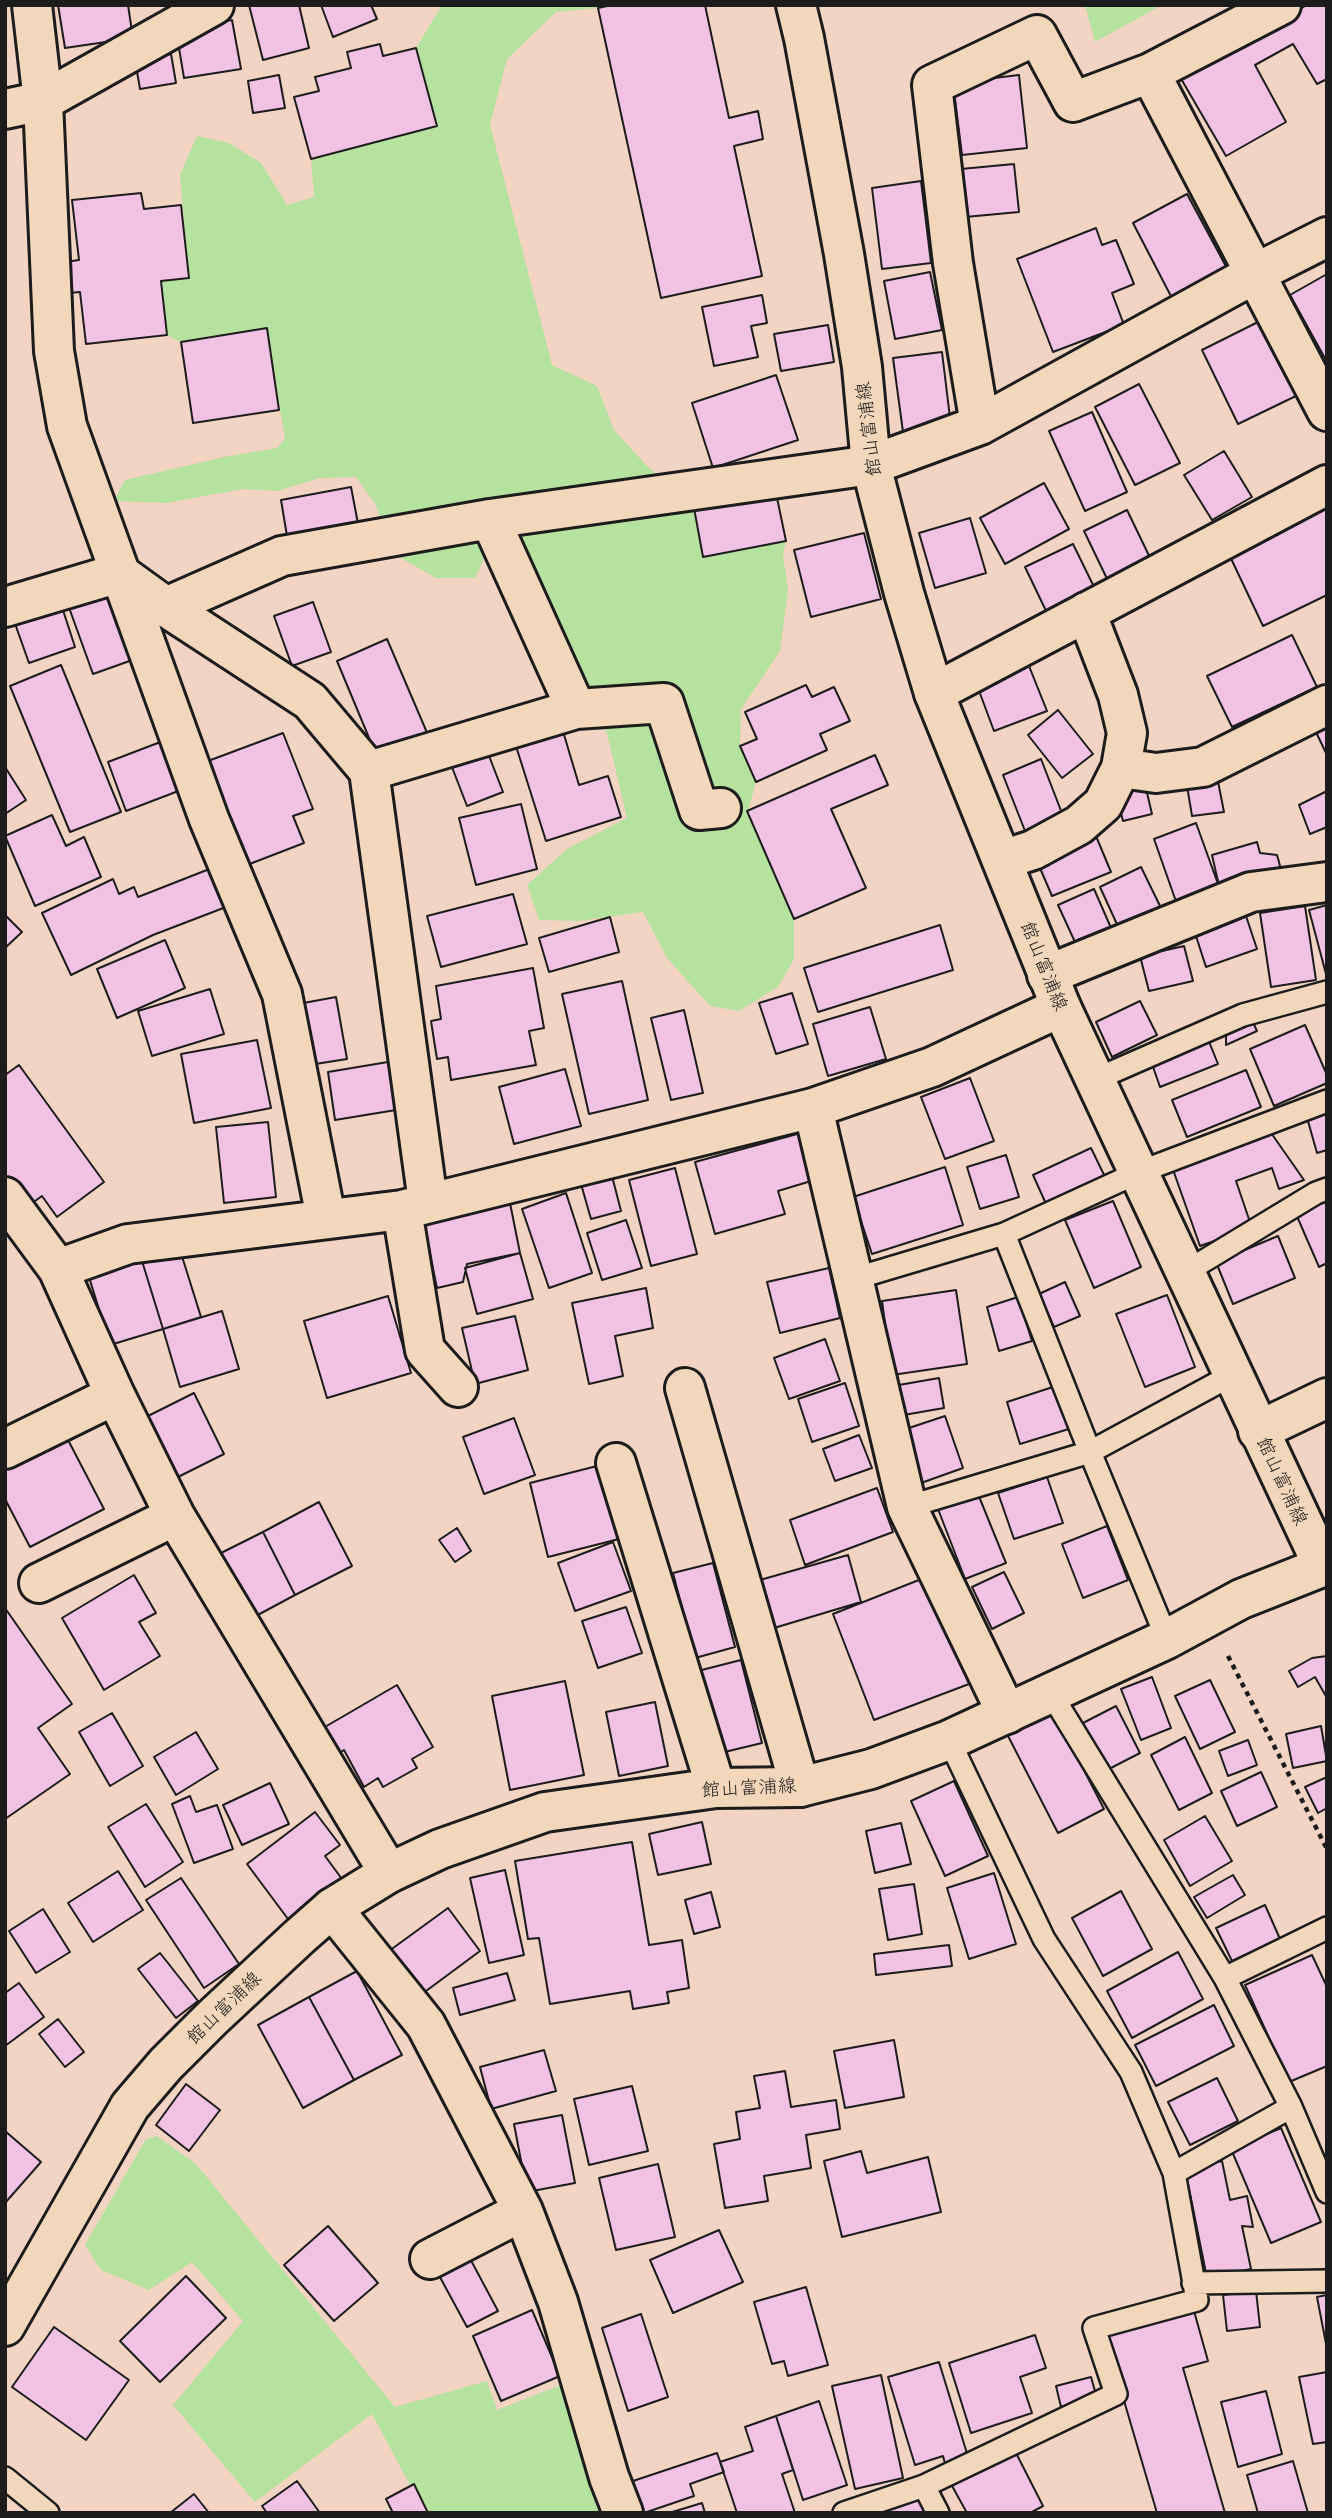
<!DOCTYPE html>
<html>
<head>
<meta charset="utf-8">
<style>
  body { margin:0 }
  #map { position:relative; width:1332px; height:2518px; overflow:hidden; background:#f3d3c2; font-family:Mali,sans-serif }
  canvas { display:block }
  .frame { position:absolute; inset:0; border:7px solid #1c1c1c; pointer-events:none }
</style>
</head>
<body>
<div id="map">
<canvas width="1332" height="2518"></canvas>
<div class="frame"></div>
</div>
<script>
const c = document.querySelector('canvas').getContext('2d');
c.lineJoin = 'round';
function fillPath(path, color) { c.fillStyle = color; c.fill(path, 'evenodd'); }
const poly = rows => new Path2D(rows.map(r => 'M' + r).join(''));
function strokePath(path, color, width, dash) { c.strokeStyle = color; c.lineWidth = width; c.lineCap = dash ? 'butt' : 'round'; c.setLineDash(dash || []); c.stroke(path); }
function label(font, color, halo, rows, align = 'center') {
  c.font = font + ' Mali,"Klee One",sans-serif'; c.lineWidth = 6; c.setLineDash([]); c.textBaseline = 'middle'; c.strokeStyle = halo; c.fillStyle = color; for (const [text, x, y, turn = 0] of rows) {
    c.save(); c.translate(x, y); c.rotate((+turn || 0) * Math.PI / 180); c.textAlign = isNaN(turn) ? turn : align; if (halo) c.strokeText(text, 0, 0); c.fillText(text, 0, 0); c.restore();
  }
}
const green = poly([
  [442,5,604,5,598,8,556,12,507,59,490,125,552,365,597,386,614,430,646,465,694,508,703,557,786,541,783,555,788,590,780,651,741,709,740,746,756,782,748,811,794,919,794,959,778,987,739,1011,710,1006,667,958,643,912,578,921,539,920,527,885,567,849,627,818,607,733,554,637,485,557,475,578,436,578,392,553,376,505,356,477,320,478,278,491,243,489,166,503,114,501,125,480,224,457,277,448,285,439,267,329,181,342,167,335,161,281,189,278,180,175,197,136,229,143,261,163,287,205,314,197,311,159,437,126,416,48],
  [1085,5,1162,5,1095,42],
  [157,2136,196,2164,395,2407,487,2381,497,2410,566,2383,610,2513,425,2513,372,2414,255,2502,173,2405,243,2321,192,2262,149,2290,101,2270,85,2245,146,2139]
]);
const building = poly([
  [58,5,128,5,133,38,65,48,58,5],
  [249,5,299,5,309,48,263,60,249,5],
  [321,5,371,5,377,19,333,37,321,5],
  [612,5,705,5,729,118,758,111,763,139,734,146,762,276,661,298,598,8,612,5],
  [1307,5,1327,5,1327,79,1317,84,1293,44,1255,65,1286,122,1226,156,1180,77,1307,5],
  [232,20,241,69,184,78,176,30,232,20],
  [380,44,383,56,416,48,437,126,311,159,294,97,319,91,315,77,351,68,347,52,380,44],
  [171,54,176,83,140,89,135,60,171,54],
  [279,75,285,108,253,113,248,81,279,75],
  [1019,75,1027,148,962,155,953,83,1019,75],
  [1014,164,1019,212,965,217,961,169,1014,164],
  [921,181,931,263,882,269,872,188,921,181],
  [141,193,144,209,181,205,189,278,161,281,167,335,86,344,80,292,69,293,65,262,79,260,72,200,141,193],
  [1187,194,1229,272,1174,302,1133,223,1187,194],
  [1096,228,1102,245,1116,240,1134,284,1112,293,1124,325,1053,352,1017,259,1096,228],
  [930,272,942,330,895,339,884,281,930,272],
  [1327,274,1327,362,1290,295,1327,274],
  [762,295,767,323,751,326,758,357,714,366,702,307,762,295],
  [1262,320,1298,395,1238,424,1202,350,1262,320],
  [828,325,834,362,781,371,774,334,828,325],
  [267,328,279,410,193,423,181,342,267,328],
  [942,352,951,426,903,432,893,358,942,352],
  [776,375,798,440,713,468,692,403,776,375],
  [1139,384,1180,463,1135,485,1095,407,1139,384],
  [1092,412,1127,492,1085,511,1049,431,1092,412],
  [1224,451,1252,497,1212,520,1184,475,1224,451],
  [1044,483,1069,529,1005,564,980,518,1044,483],
  [351,487,359,529,288,542,281,500,351,487],
  [776,493,786,541,703,557,694,508,776,493],
  [1327,499,1327,595,1263,626,1226,548,1327,499],
  [1127,510,1154,566,1111,587,1084,531,1127,510],
  [970,518,986,573,935,588,919,533,970,518],
  [864,533,881,599,811,617,794,550,864,533],
  [1073,544,1096,591,1048,615,1025,567,1073,544],
  [113,585,138,658,93,674,67,602,113,585],
  [60,601,75,647,29,663,13,618,60,601],
  [313,602,331,652,292,666,274,616,313,602],
  [1292,635,1317,687,1232,727,1207,676,1292,635],
  [387,639,428,735,377,757,337,661,387,639],
  [1027,661,1047,711,994,731,975,680,1027,661],
  [61,665,121,812,70,832,10,686,61,665],
  [806,685,812,697,834,687,850,721,820,734,827,750,756,782,740,746,757,739,745,712,806,685],
  [1058,710,1093,754,1062,778,1028,735,1058,710],
  [1327,721,1327,755,1314,728,1327,721],
  [562,728,579,785,608,776,621,817,546,841,515,743,562,728],
  [283,733,313,809,293,816,304,843,247,865,208,761,283,733],
  [163,741,181,790,126,811,108,762,163,741],
  [486,748,503,792,467,806,450,762,486,748],
  [875,755,888,785,831,809,866,888,794,919,747,811,875,755],
  [1041,759,1065,821,1027,836,1003,775,1041,759],
  [1215,766,1224,812,1192,816,1185,774,1215,766],
  [5,767,26,800,5,814,5,767],
  [1144,780,1152,814,1123,821,1114,787,1144,780],
  [1327,791,1327,827,1310,834,1299,805,1327,791],
  [521,804,537,869,476,885,459,818,521,804],
  [52,815,66,846,84,837,101,877,35,906,5,836,52,815],
  [1196,823,1222,895,1179,910,1154,839,1196,823],
  [1093,829,1111,872,1052,896,1034,854,1093,829],
  [1257,842,1260,853,1277,855,1282,873,1220,890,1212,855,1257,842],
  [1141,867,1163,912,1121,933,1100,887,1141,867],
  [212,868,226,907,153,935,71,975,42,913,113,879,119,894,134,887,138,897,212,868],
  [1094,889,1115,937,1080,953,1058,905,1094,889],
  [513,894,527,944,441,967,427,916,513,894],
  [1327,905,1327,974,1326,974,1309,910,1327,905],
  [1305,906,1316,980,1271,987,1260,913,1305,906],
  [5,915,22,932,5,948,5,915],
  [1246,916,1257,949,1206,967,1195,933,1246,916],
  [610,917,619,952,549,972,539,938,610,917],
  [940,925,953,970,818,1012,804,968,940,925],
  [165,940,185,988,117,1018,97,969,165,940],
  [1184,946,1193,981,1149,991,1140,956,1184,946],
  [533,968,544,1028,529,1031,536,1065,451,1080,448,1057,437,1059,431,1021,441,1019,436,986,533,968],
  [622,981,648,1100,589,1114,562,994,622,981],
  [210,989,224,1034,152,1056,138,1011,210,989],
  [792,993,808,1044,776,1054,759,1003,792,993],
  [336,997,347,1059,309,1065,298,1004,336,997],
  [1140,1001,1157,1035,1112,1057,1096,1022,1140,1001],
  [870,1007,886,1059,828,1076,813,1024,870,1007],
  [684,1010,703,1093,671,1100,651,1018,684,1010],
  [1251,1018,1257,1031,1226,1045,1226,1030,1251,1018],
  [1305,1025,1327,1075,1327,1083,1274,1106,1250,1049,1305,1025],
  [1208,1039,1218,1064,1160,1087,1151,1061,1208,1039],
  [257,1040,271,1108,194,1123,181,1054,257,1040],
  [388,1062,396,1110,335,1120,328,1072,388,1062],
  [19,1065,104,1182,57,1217,42,1196,28,1206,5,1175,5,1075,19,1065],
  [565,1069,581,1126,514,1144,499,1087,565,1069],
  [1246,1070,1261,1107,1187,1137,1172,1100,1246,1070],
  [970,1078,994,1141,945,1159,921,1097,970,1078],
  [1327,1108,1327,1150,1317,1153,1306,1114,1327,1108],
  [268,1122,276,1197,224,1203,216,1127,268,1122],
  [1269,1130,1304,1180,1279,1189,1272,1168,1236,1181,1252,1228,1200,1246,1171,1164,1269,1130],
  [808,1131,821,1178,778,1191,785,1214,715,1234,695,1162,808,1131],
  [1091,1148,1106,1179,1047,1206,1033,1175,1091,1148],
  [1006,1155,1019,1197,980,1209,967,1167,1006,1155],
  [945,1167,963,1225,872,1254,853,1197,945,1167],
  [675,1168,697,1254,651,1266,629,1180,675,1168],
  [612,1176,621,1211,591,1219,581,1184,612,1176],
  [566,1193,592,1273,549,1288,522,1209,566,1193],
  [509,1198,520,1253,467,1264,463,1282,437,1288,422,1217,509,1198],
  [1113,1201,1141,1267,1094,1288,1065,1220,1113,1201],
  [1327,1201,1327,1263,1319,1267,1296,1214,1327,1201],
  [626,1220,642,1268,602,1280,587,1233,626,1220],
  [1278,1236,1295,1278,1233,1304,1216,1262,1278,1236],
  [180,1250,201,1317,163,1329,142,1261,180,1250],
  [520,1253,533,1299,477,1314,465,1268,520,1253],
  [142,1261,163,1329,110,1345,89,1277,142,1261],
  [829,1268,840,1318,780,1333,767,1282,829,1268],
  [1065,1282,1080,1316,1054,1327,1039,1294,1065,1282],
  [646,1288,653,1328,615,1336,623,1376,589,1384,572,1303,646,1288],
  [956,1290,967,1364,892,1375,882,1301,956,1290],
  [1167,1295,1195,1367,1145,1387,1116,1314,1167,1295],
  [388,1296,411,1373,327,1398,304,1321,388,1296],
  [1018,1297,1032,1341,999,1351,987,1307,1018,1297],
  [222,1311,239,1369,180,1387,163,1329,222,1311],
  [515,1316,528,1370,475,1384,462,1328,515,1316],
  [825,1339,840,1381,789,1399,774,1358,825,1339],
  [939,1378,944,1408,898,1416,893,1386,939,1378],
  [845,1383,859,1426,812,1442,798,1399,845,1383],
  [1059,1385,1072,1428,1020,1444,1007,1402,1059,1385],
  [194,1393,224,1454,178,1477,148,1416,194,1393],
  [945,1416,963,1468,921,1483,903,1430,945,1416],
  [514,1418,535,1475,484,1494,463,1437,514,1418],
  [859,1435,872,1468,835,1481,823,1449,859,1435],
  [67,1438,104,1509,30,1547,5,1499,5,1469,67,1438],
  [605,1464,623,1538,548,1557,530,1483,605,1464],
  [1047,1477,1063,1523,1014,1539,998,1493,1047,1477],
  [877,1488,893,1532,805,1565,790,1520,877,1488],
  [978,1494,1006,1563,965,1579,938,1509,978,1494],
  [319,1502,352,1566,295,1595,263,1532,319,1502],
  [1107,1526,1128,1580,1083,1598,1062,1544,1107,1526],
  [457,1528,471,1551,455,1562,439,1540,457,1528],
  [263,1532,295,1595,254,1617,221,1553,263,1532],
  [613,1542,631,1591,575,1611,558,1563,613,1542],
  [848,1555,861,1602,774,1628,760,1580,848,1555],
  [713,1563,735,1647,695,1658,673,1573,713,1563],
  [1004,1572,1024,1613,992,1629,972,1587,1004,1572],
  [134,1575,156,1613,139,1622,160,1656,104,1690,62,1618,134,1575],
  [929,1576,969,1684,874,1720,833,1614,929,1576],
  [626,1607,642,1653,598,1668,582,1621,626,1607],
  [5,1608,72,1704,38,1728,70,1774,5,1819,5,1608],
  [1327,1656,1327,1698,1315,1677,1298,1687,1289,1671,1312,1658,1327,1656],
  [741,1660,762,1743,708,1756,686,1674,741,1660],
  [1152,1677,1171,1728,1141,1740,1121,1689,1152,1677],
  [1210,1680,1235,1732,1200,1749,1175,1696,1210,1680],
  [565,1681,584,1775,510,1790,492,1696,565,1681],
  [397,1685,433,1747,412,1759,417,1768,383,1787,378,1778,364,1787,344,1750,333,1757,318,1731,397,1685],
  [655,1702,668,1766,619,1776,606,1712,655,1702],
  [1116,1706,1140,1753,1107,1770,1083,1723,1116,1706],
  [1053,1710,1104,1809,1058,1833,1007,1734,1053,1710],
  [112,1713,143,1766,110,1786,79,1732,112,1713],
  [1321,1726,1327,1761,1293,1768,1286,1734,1321,1726],
  [196,1732,218,1769,176,1795,154,1757,196,1732],
  [1185,1737,1212,1793,1179,1810,1151,1755,1185,1737],
  [1248,1740,1257,1765,1228,1776,1219,1751,1248,1740],
  [1261,1772,1277,1807,1237,1826,1221,1791,1261,1772],
  [1327,1777,1327,1808,1318,1813,1305,1787,1327,1777],
  [954,1781,988,1856,945,1876,911,1801,954,1781],
  [270,1783,289,1824,242,1845,223,1805,270,1783],
  [190,1796,196,1812,217,1805,233,1849,194,1863,172,1804,190,1796],
  [146,1804,183,1862,145,1887,108,1827,146,1804],
  [315,1812,340,1845,325,1856,342,1879,288,1919,247,1864,315,1812],
  [1205,1816,1232,1861,1190,1886,1164,1840,1205,1816],
  [702,1822,711,1864,658,1875,649,1834,702,1822],
  [901,1823,911,1864,875,1873,866,1831,901,1823],
  [632,1842,649,1945,682,1940,689,1988,667,1992,669,2003,633,2009,630,1991,550,2004,539,1938,528,1939,515,1861,632,1842],
  [505,1870,524,1955,489,1963,470,1878,505,1870],
  [118,1871,143,1910,93,1942,68,1903,118,1871],
  [994,1873,1016,1944,969,1959,947,1888,994,1873],
  [1233,1875,1245,1895,1207,1918,1194,1897,1233,1875],
  [181,1878,239,1964,204,1988,146,1900,181,1878],
  [914,1884,922,1934,888,1940,879,1889,914,1884],
  [1121,1891,1152,1949,1103,1976,1072,1918,1121,1891],
  [711,1892,720,1927,694,1934,685,1900,711,1892],
  [1265,1905,1280,1939,1232,1961,1216,1928,1265,1905],
  [448,1908,480,1951,422,1994,389,1951,448,1908],
  [43,1909,70,1952,36,1973,9,1931,43,1909],
  [949,1945,952,1966,876,1975,874,1954,949,1945],
  [1178,1952,1203,1999,1132,2038,1107,1991,1178,1952],
  [160,1953,198,2001,176,2018,138,1969,160,1953],
  [1312,1955,1327,1987,1327,2066,1289,2082,1245,1985,1312,1955],
  [357,1971,402,2055,354,2080,309,1997,357,1971],
  [507,1973,515,2000,460,2015,453,1988,507,1973],
  [19,1983,44,2017,5,2046,5,1993,19,1983],
  [309,1997,354,2080,303,2108,258,2025,309,1997],
  [1214,2005,1234,2046,1156,2086,1135,2045,1214,2005],
  [58,2019,84,2052,65,2067,39,2034,58,2019],
  [894,2040,904,2097,845,2108,834,2051,894,2040],
  [544,2050,556,2091,491,2109,480,2067,544,2050],
  [785,2071,791,2107,836,2100,840,2129,806,2135,811,2168,764,2176,768,2201,725,2208,714,2144,740,2139,736,2112,760,2108,754,2076,785,2071],
  [1217,2078,1238,2121,1190,2145,1168,2102,1217,2078],
  [186,2084,220,2110,189,2151,156,2125,186,2084],
  [632,2086,648,2151,589,2165,574,2099,632,2086],
  [562,2115,575,2183,527,2192,514,2124,562,2115],
  [1281,2128,1321,2222,1271,2243,1231,2149,1281,2128],
  [5,2131,41,2162,5,2203,5,2131],
  [861,2151,867,2173,928,2157,941,2212,842,2237,824,2161,861,2151],
  [1222,2161,1230,2200,1247,2196,1253,2227,1242,2226,1251,2269,1207,2278,1185,2169,1222,2161],
  [658,2164,675,2237,616,2250,599,2178,658,2164],
  [328,2226,378,2283,334,2321,284,2265,328,2226],
  [719,2230,743,2282,673,2313,650,2260,719,2230],
  [466,2251,498,2311,467,2327,435,2268,466,2251],
  [186,2276,226,2318,160,2382,120,2341,186,2276],
  [806,2287,828,2365,788,2376,784,2361,772,2364,754,2302,806,2287],
  [1256,2291,1260,2327,1227,2331,1223,2295,1256,2291],
  [1327,2295,1327,2349,1317,2297,1327,2295],
  [532,2310,560,2376,501,2401,473,2336,532,2310],
  [1194,2311,1208,2361,1183,2368,1225,2513,1157,2513,1105,2336,1194,2311],
  [641,2314,668,2397,628,2411,602,2328,641,2314],
  [54,2327,129,2380,86,2440,12,2387,54,2327],
  [1035,2335,1046,2368,1020,2377,1032,2413,971,2433,949,2363,1035,2335],
  [939,2362,969,2460,946,2467,943,2456,915,2465,888,2377,939,2362],
  [1327,2372,1327,2442,1313,2444,1299,2377,1327,2372],
  [881,2375,903,2478,855,2489,832,2386,881,2375],
  [1091,2377,1097,2398,1061,2407,1056,2386,1091,2377],
  [1266,2391,1282,2454,1238,2467,1221,2402,1266,2391],
  [819,2401,847,2485,803,2500,776,2416,819,2401],
  [776,2416,793,2470,782,2474,795,2513,737,2513,720,2462,753,2451,745,2427,776,2416],
  [1015,2451,1043,2506,1030,2513,967,2513,951,2484,1015,2451],
  [717,2453,724,2472,690,2484,694,2496,644,2513,633,2481,717,2453],
  [1293,2461,1308,2513,1258,2513,1247,2475,1293,2461],
  [297,2481,320,2513,267,2513,262,2506,297,2481],
  [414,2484,428,2513,393,2513,386,2499,414,2484],
  [194,2494,209,2513,170,2513,194,2494],
  [923,2495,929,2513,869,2513,923,2495],
  [702,2503,705,2513,669,2513,702,2503]
]);
const path = poly([
  [1228,1656,1327,1849]
]);
const service = poly([
  [1094,1080,1243,1015,1327,992],
  [1004,1234,1090,1452,1167,1639],
  [1184,1273,1316,1193,1327,1189],
  [853,1279,1004,1234,1137,1173,1327,1101],
  [907,1507,1090,1452,1232,1375],
  [1050,1692,1225,1978,1291,2107,1327,2192],
  [1225,1978,1327,1928],
  [1174,2173,1291,2107],
  [1193,2283,1327,2281],
  [5,2478,48,2513],
  [924,2486,938,2513],
  [844,2513,924,2486,1116,2394,1094,2328,1197,2300,1174,2173,1131,2072,1044,1939,949,1740]
]);
const minor = poly([
  [32,5,43,101,54,351,67,426,209,819,282,994,326,1218],
  [1150,73,1327,411],
  [5,109,43,101,214,5],
  [980,425,953,263,932,85,1037,35,1073,102,1150,73,1281,5],
  [490,519,576,709],
  [5,607,119,573,166,607,310,701,369,771,428,1202],
  [166,607,282,556,490,519,871,465,980,425,1256,273,1327,237],
  [934,693,1327,485],
  [1121,768,1156,773,1203,767,1327,705],
  [369,771,576,709,664,703,699,810,721,808],
  [1002,860,1033,850,1079,825,1103,804,1121,768,1127,733,1118,695,1086,612],
  [1047,975,1251,892,1327,882],
  [813,1108,907,1507,1007,1714],
  [5,1197,58,1269,115,1395,175,1516,389,1873],
  [402,1210,425,1350,458,1387],
  [58,1269,128,1244,402,1210,813,1108,932,1067,1061,1007],
  [685,1388,800,1787],
  [1258,1431,1327,1398],
  [5,1449,115,1395],
  [616,1463,716,1788],
  [39,1583,175,1516],
  [332,1908,426,2025,523,2211,558,2302,609,2477,623,2513],
  [430,2259,523,2211]
]);
const secondary = poly([
  [796,5,804,38,844,254,862,367,871,465,904,593,934,693,1061,1007,1323,1566],
  [5,2326,130,2106,166,2064,212,2018,299,1937,332,1908,389,1873,440,1849,545,1812,716,1788,800,1787,871,1769,949,1740,1167,1639,1241,1599,1327,1565]
]);
const streetNames = [
  ["館山富浦線",869,429,-97],
  ["館山富浦線",1044,966,68],
  ["館山富浦線",1282,1481,65],
  ["館山富浦線",749,1788,-3],
  ["館山富浦線",224,2008,-44]
];
fillPath(green, '#b5e29f');
fillPath(building, '#f2c2e4');
strokePath(building, '#1c1c1c', 2);
strokePath(service, '#1c1c1c', 26);
strokePath(minor, '#1c1c1c', 44);
strokePath(secondary, '#1c1c1c', 44);
strokePath(path, '#1c1c1c', 4.5, [5, 5]);
strokePath(service, '#f3d7ba', 21);
strokePath(minor, '#f3d7ba', 38);
strokePath(secondary, '#f3d7ba', 38);
label('19px', '#1c1c1c', '#f3d7ba', streetNames);
</script>
</body>
</html>
